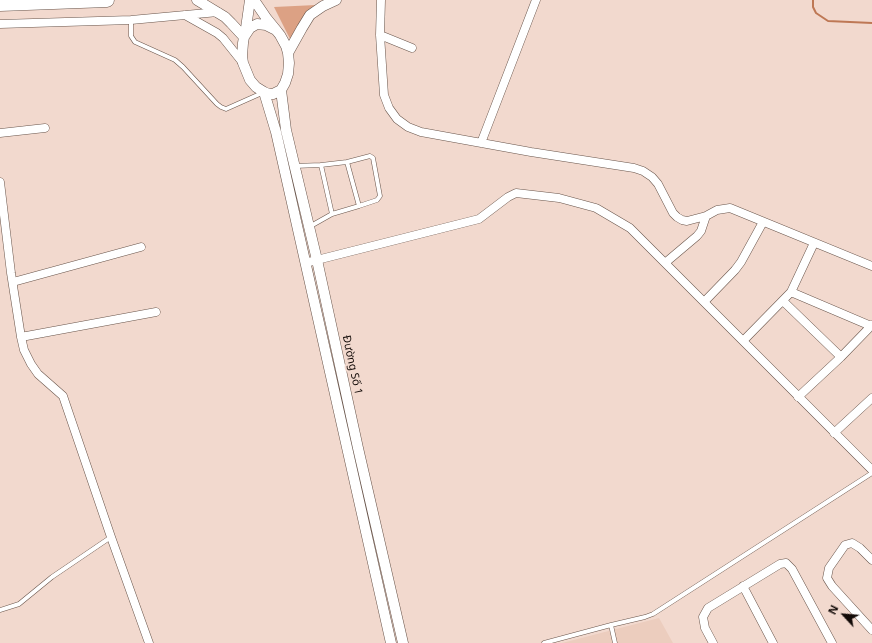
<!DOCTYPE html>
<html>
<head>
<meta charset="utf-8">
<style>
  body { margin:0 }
  #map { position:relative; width:872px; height:643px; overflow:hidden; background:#f2d9ce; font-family:"Noto Sans",sans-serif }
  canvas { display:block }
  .north { position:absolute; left:824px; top:595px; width:40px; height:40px; -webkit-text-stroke:3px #f2d9ce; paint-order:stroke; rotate:296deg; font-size:11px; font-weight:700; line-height:16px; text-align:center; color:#120a07 }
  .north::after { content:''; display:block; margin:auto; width:14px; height:18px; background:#120a07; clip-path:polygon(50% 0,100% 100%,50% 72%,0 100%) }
</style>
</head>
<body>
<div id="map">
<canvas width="872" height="643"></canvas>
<div class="north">N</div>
</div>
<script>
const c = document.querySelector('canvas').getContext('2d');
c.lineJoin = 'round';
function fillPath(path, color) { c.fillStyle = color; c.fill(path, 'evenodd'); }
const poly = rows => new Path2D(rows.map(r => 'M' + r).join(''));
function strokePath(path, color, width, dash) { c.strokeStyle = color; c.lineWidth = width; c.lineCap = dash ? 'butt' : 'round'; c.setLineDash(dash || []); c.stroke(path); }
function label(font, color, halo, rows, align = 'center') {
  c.font = font + ' "Noto Sans",sans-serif'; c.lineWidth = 4; c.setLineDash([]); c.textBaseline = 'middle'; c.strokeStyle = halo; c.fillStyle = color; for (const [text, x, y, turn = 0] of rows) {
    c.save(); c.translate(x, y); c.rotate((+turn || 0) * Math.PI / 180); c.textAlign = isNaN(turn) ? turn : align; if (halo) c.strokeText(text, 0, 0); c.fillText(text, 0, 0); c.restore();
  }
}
const built = poly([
  [659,618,673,643,562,643]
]);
const green = poly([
  [316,5,290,40,290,39,274,7]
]);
const stream = poly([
  [813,0,813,7,816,13,828,21,872,23]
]);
const service = poly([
  [131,20,131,36,135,42,175,60,183,67,217,104,221,107,226,109,262,93],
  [347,162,370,156,373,158,380,196,377,200,359,206],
  [321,165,332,214],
  [294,166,321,165,347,162,359,206,332,214,309,227],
  [0,610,19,604,52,577,111,537],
  [611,625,615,643],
  [544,643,611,625,645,617,653,614,872,473]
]);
const minor = poly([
  [381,0,380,35,384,95,389,108,397,119,408,127,421,132,531,152,634,168,643,171,652,177,658,184,673,213,677,217,682,220,687,221,706,216],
  [185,15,217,33,223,38,243,63],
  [0,24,131,20,218,12],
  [380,35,412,48],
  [0,133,45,128],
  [481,143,536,0],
  [0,182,11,273,21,337,24,350,31,364,38,374,63,396,65,402,111,537,149,643],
  [305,263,479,219,508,197,516,193,559,198,596,208,630,228,872,470],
  [665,263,697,236,701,231,706,216,717,210,730,208,872,266],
  [13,282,141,247],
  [791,292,871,326],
  [783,301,841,357],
  [704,302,735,270,741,262,763,222],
  [21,337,156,312],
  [743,341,791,292,814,243],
  [798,397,841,357,872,325],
  [834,433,872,398],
  [872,560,860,548,852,543,845,545,829,568,827,578,832,586,872,630],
  [743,586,773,643],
  [713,643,705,628,703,617,708,608,780,564,786,563,792,569,832,643]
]);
const tertiary = poly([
  [197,0,225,17,231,23,244,37],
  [254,0,267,19,276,30,280,35,286,46,288,53,289,63,288,74,285,83,281,90,273,94,269,94,264,92,256,87,250,80,243,63,242,56,243,43,244,37,250,28,257,24,266,25,276,30],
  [245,35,250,0],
  [288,53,302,28,310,15,323,6,336,0],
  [281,90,286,130,317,260,358,448,403,643],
  [264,92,276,132,391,643]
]);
const trunk = poly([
  [0,4,107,0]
]);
const streetNames = [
  ["Đường Số 1",352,365,78]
];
fillPath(built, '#eccdbe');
fillPath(green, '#dca184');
strokePath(stream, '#be7855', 2);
strokePath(service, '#69554b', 5);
strokePath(minor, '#69554b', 9);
strokePath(tertiary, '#69554b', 11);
strokePath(trunk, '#69554b', 15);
strokePath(service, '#fff', 4);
strokePath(minor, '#fff', 8);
strokePath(tertiary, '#fff', 10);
strokePath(trunk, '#fff', 14);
label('11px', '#120a07', '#f2d9ce', streetNames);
</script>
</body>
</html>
